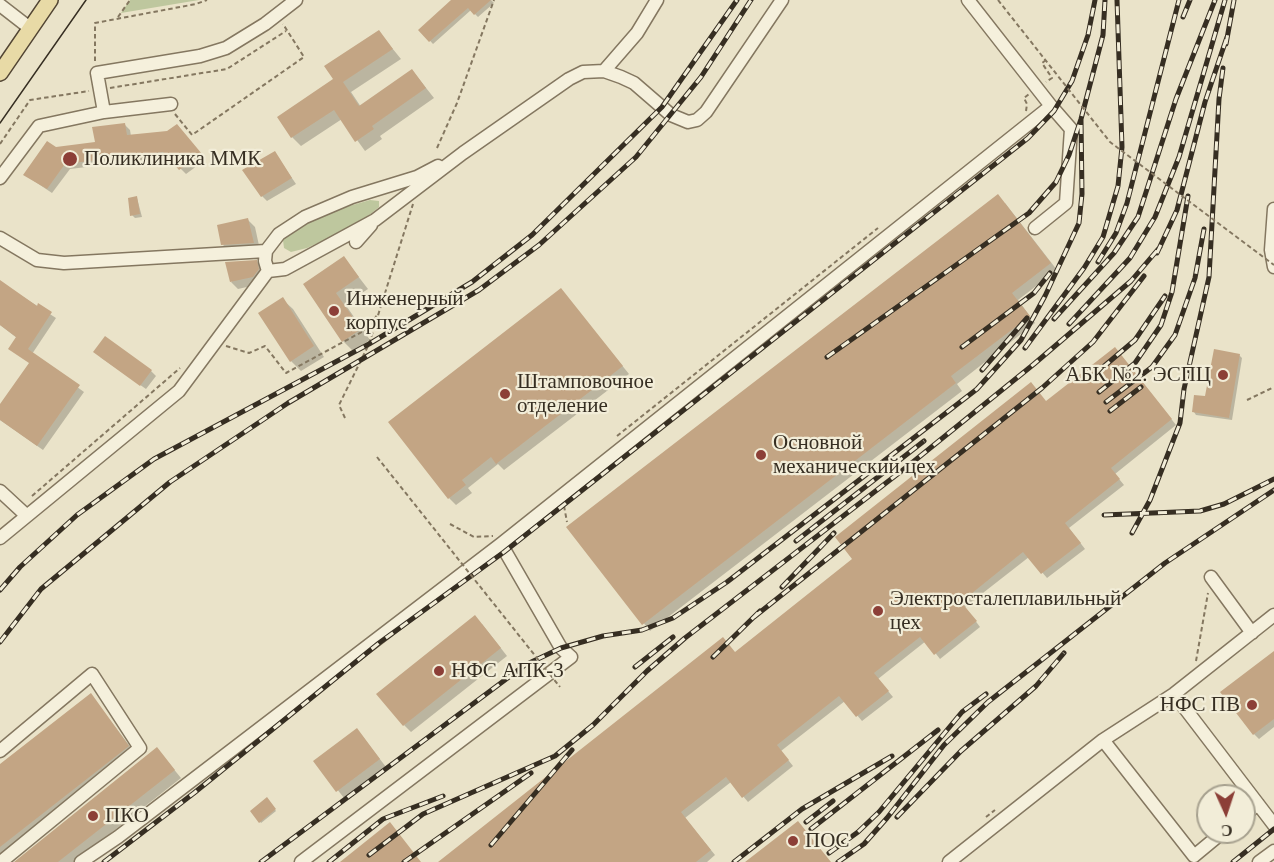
<!DOCTYPE html>
<html>
<head>
<meta charset="utf-8">
<style>
  body { margin:0 }
  #map { position:relative; width:1274px; height:862px; overflow:hidden; background:#eae3c9; font-family:Georgia,serif }
  canvas { display:block }
  .north { position:absolute; left:1196px; top:784px; width:60px; height:60px; box-sizing:border-box; background:#f2edd8; border:2px solid #a7a18f; border-radius:50%; rotate:177deg; font-size:16px; font-weight:700; line-height:24px; text-align:center; color:#362e22 }
  .north::after { content:''; display:block; margin:auto; width:21px; height:27px; background:#8c3f37; clip-path:polygon(50% 0,100% 100%,50% 72%,0 100%) }
</style>
</head>
<body>
<div id="map">
<canvas width="1274" height="862"></canvas>
<div class="north">С</div>
</div>
<script>
const c = document.querySelector('canvas').getContext('2d');
c.lineJoin = 'round';
function fillPath(path, color) { c.fillStyle = color; c.fill(path, 'evenodd'); }
const poly = rows => new Path2D(rows.map(r => 'M' + r).join(''));
function strokePath(path, color, width, dash) { c.strokeStyle = color; c.lineWidth = width; c.lineCap = dash ? 'butt' : 'round'; c.setLineDash(dash || []); c.stroke(path); }
function label(font, color, halo, rows, align = 'center') {
  c.font = font + ' Georgia,serif'; c.lineWidth = 4.5; c.setLineDash([]); c.textBaseline = 'middle'; c.strokeStyle = halo; c.fillStyle = color; for (const [text, x, y, turn = 0] of rows) {
    c.save(); c.translate(x, y); c.rotate((+turn || 0) * Math.PI / 180); c.textAlign = isNaN(turn) ? turn : align; if (halo) c.strokeText(text, 0, 0); c.fillText(text, 0, 0); c.restore();
  }
}
const green = poly([
  [130,0,199,0,121,13],
  [370,200,379,201,379,207,357,225,307,248,291,252,284,248,283,240,285,237,308,222,332,211]
]);
const shadow = poly([
  [453,0,491,0,494,3,478,17,471,10,433,44,420,30],
  [379,32,401,59,351,92,361,107,412,70,434,98,380,136,382,139,365,151,342,119,301,146,292,137,335,80],
  [125,125,130,130,131,136,181,131,205,160,186,174,169,157,70,169,52,193,25,175,56,149,97,143],
  [275,153,296,184,267,201,262,196],
  [137,198,142,217,135,218,132,215],
  [1005,203,1057,270,1018,300,1035,323,957,384,962,391,650,631,568,527],
  [248,220,255,227,260,250,230,252,223,245],
  [344,258,368,289,345,304,370,340,353,351,343,341,305,284],
  [256,261,263,268,260,284,238,289,231,282],
  [0,282,56,318,32,354,84,392,43,450,0,420,0,407,36,366,10,349,17,338,0,325],
  [561,290,629,374,504,470,498,464,468,488,472,493,456,505,449,498],
  [282,299,293,309,324,357,301,371,291,361],
  [1120,354,1176,425,1115,474,1124,485,1069,528,1085,549,1047,578,1029,557,965,607,980,627,940,659,926,641,878,679,893,697,862,721,845,701,781,751,793,766,748,802,731,782,685,818,715,855,707,862,441,862,735,654,1047,403],
  [1239,355,1242,358,1232,420,1196,415,1194,412],
  [100,357,151,371,156,376,146,389],
  [482,624,507,656,411,732,404,725],
  [1274,652,1274,727,1259,739,1254,734],
  [91,695,135,753,0,859,0,766],
  [363,737,386,767,344,798,315,761],
  [163,756,181,778,74,862,17,862],
  [267,799,276,811,261,823,252,811]
]);
const building = poly([
  [451,0,491,0,474,15,468,8,429,42,418,30],
  [379,30,393,49,343,82,359,106,412,69,426,88,372,126,374,129,355,142,334,110,291,138,277,117,333,79,324,66],
  [125,123,127,135,167,131,177,124,202,154,179,170,163,152,65,164,47,189,23,175,47,141,56,147,95,142,92,127],
  [275,151,292,178,261,197,242,170],
  [998,194,1051,263,1012,293,1030,316,951,376,956,383,642,625,566,527],
  [137,196,140,214,130,216,128,198],
  [248,218,254,243,221,245,217,225],
  [344,256,359,277,336,293,361,329,342,342,303,284],
  [257,260,259,269,253,277,230,282,225,262],
  [0,280,37,306,38,303,52,312,28,349,80,385,37,446,0,420,0,404,29,363,8,349,16,337,0,325],
  [561,288,623,366,496,464,491,457,462,480,466,485,448,499,388,422],
  [283,297,314,346,290,362,258,313],
  [105,336,152,370,140,386,93,352],
  [1115,347,1172,419,1111,468,1120,479,1065,523,1081,543,1041,574,1023,552,961,602,977,621,934,655,920,637,874,673,889,691,856,717,839,696,777,745,789,760,742,798,726,777,681,812,711,850,696,862,438,862,723,637,735,652,852,559,835,537,1031,382,1046,401],
  [1214,349,1240,354,1229,418,1192,412,1194,395,1205,396],
  [475,615,501,648,403,726,376,694],
  [1274,651,1274,719,1253,735,1220,692],
  [91,693,129,746,0,847,0,764],
  [357,728,380,759,336,792,313,761],
  [157,747,175,770,58,862,14,862],
  [267,797,276,809,259,823,250,811],
  [798,821,831,862,745,862],
  [390,822,421,862,340,862]
]);
const path = poly([
  [118,17,130,0],
  [1046,60,1042,63,1052,78,1046,82],
  [95,61,95,23,196,4,207,0],
  [110,88,227,69,286,31],
  [1026,111,1027,104,1024,98,1029,94],
  [175,114,192,135,304,57,283,24],
  [0,144,30,100,89,91],
  [437,148,457,103,494,0],
  [226,346,249,353,265,346,286,373,369,328,377,315],
  [1247,400,1274,387],
  [345,418,339,405,369,344,413,204],
  [617,436,878,228],
  [32,496,180,368],
  [564,506,567,522],
  [450,524,474,537,493,536],
  [1196,661,1208,593],
  [986,817,995,810]
]);
const minor = poly([
  [0,5,31,29],
  [604,71,637,33,657,0],
  [104,112,97,73,200,56,226,48,265,24,296,0],
  [0,178,39,126,104,112,171,104],
  [1274,209,1271,250,1274,267],
  [1035,228,1066,203,1071,129,1051,106],
  [0,238,37,260,64,263,266,251],
  [356,242,371,225],
  [268,271,265,261,266,251,279,234,305,217,352,197,417,177,438,166],
  [0,491,27,516],
  [0,538,179,391,268,271,285,269,375,220,463,153,569,79,583,72,604,71,621,77,634,83,671,115,688,122,697,120,706,112,782,0],
  [1211,577,1252,633],
  [1174,694,1274,825],
  [1103,740,1194,856,1223,832],
  [0,751,92,674,140,748,1,862],
  [1244,815,1258,804],
  [81,862,118,837,501,544,1051,106,968,0],
  [301,862,571,657,561,648,501,544],
  [949,862,1103,740,1174,694,1274,615],
  [1259,862,1274,851]
]);
const major = poly([
  [0,73,50,0]
]);
const tram = poly([
  [0,123,86,0]
]);
const rail = poly([
  [1183,17,1190,0],
  [1226,44,1234,0],
  [1157,253,1177,210,1205,102,1227,37],
  [1098,262,1116,233,1127,203,1179,0],
  [1054,319,1114,253,1138,217,1176,99,1215,0],
  [1069,324,1130,258,1155,217,1179,157,1225,0],
  [962,347,1034,293,1050,273],
  [1025,348,1084,268,1103,237,1118,186,1122,147,1117,0],
  [827,357,1029,213,1056,182,1069,155,1081,119,1103,35,1105,0],
  [982,370,1027,318],
  [1089,379,1135,340,1165,296],
  [1099,392,1135,363,1161,325,1172,292,1188,196],
  [1106,402,1152,367,1175,335,1195,278,1204,229],
  [1110,411,1141,387],
  [1104,515,1200,511,1224,504,1274,479],
  [1132,533,1150,500,1180,423,1184,389,1209,277,1219,99,1223,68],
  [796,541,924,441],
  [782,587,834,533],
  [0,590,20,567,77,515,154,459,369,344,472,282,532,235,662,107,737,0],
  [754,617,1042,388,1093,342,1144,276],
  [0,642,41,589,170,482,288,403,479,290,539,245,636,157,701,77,751,0],
  [713,657,760,611],
  [635,667,673,637],
  [897,817,961,751,1036,686,1064,653],
  [806,822,833,801],
  [811,829,938,730],
  [491,845,572,750],
  [829,853,858,832,879,812,962,712,986,694],
  [369,855,423,814,555,756,593,725,647,671,685,638,908,466,1034,364,1131,281,1160,247],
  [104,862,194,793,379,643,504,552,1028,138,1054,111,1072,81,1088,35,1095,0],
  [261,862,525,665,561,648,603,636,642,630,673,618,727,582,977,389,1021,340,1045,296,1079,223,1082,194,1081,119],
  [329,862,383,819,443,796],
  [404,862,531,773],
  [734,862,802,809,892,756],
  [838,862,864,844,887,818,944,745,988,702,1165,563,1274,490],
  [1233,862,1274,829]
]);
const pathBridge = poly([
  [998,0,1110,142,1274,265],
  [377,457,560,687]
]);
const markers = [
  [70,159,8,"#8c3f37"],
  [334,311,6,"#8c3f37"],
  [1223,375,6,"#8c3f37"],
  [505,394,6,"#8c3f37"],
  [761,455,6,"#8c3f37"],
  [878,611,6,"#8c3f37"],
  [439,671,6,"#8c3f37"],
  [1252,705,6,"#8c3f37"],
  [93,816,6,"#8c3f37"],
  [793,841,6,"#8c3f37"]
];
const poiNames = [
  ["Поликлиника ММК",84,159],
  ["Инженерный",346,299],
  ["корпус",346,323],
  ["АБК №2. ЭСПЦ",1211,375,"right"],
  ["Штамповочное",517,382],
  ["отделение",517,406],
  ["Основной",773,443],
  ["механический цех",773,467],
  ["Электросталеплавильный",890,599],
  ["цех",890,623],
  ["НФС АПК-3",451,671],
  ["НФС ПВ",1240,705,"right"],
  ["ПКО",105,816],
  ["ПОС",805,841]
];
fillPath(green, '#bec79e');
fillPath(shadow, '#0003');
fillPath(building, '#c3a584');
strokePath(minor, '#847760', 15);
strokePath(major, '#524533', 18);
strokePath(path, '#847760', 2, [4.5, 3]);
strokePath(minor, '#f5f0dc', 12);
strokePath(major, '#e8daa6', 15);
strokePath(tram, '#362e22', 1.5);
strokePath(rail, '#362e22', 5);
strokePath(rail, '#f2edd8', 3, [9]);
strokePath(pathBridge, '#847760', 2, [4.5, 3]);
for (const [x, y, r, color] of markers) { const dot = new Path2D(); dot.arc(x, y, r, 0, 2 * Math.PI); c.fillStyle = color; c.fill(dot); strokePath(dot, '#f2edd8', 2); }
label('21px', '#362e22', '#f2edd8', poiNames, 'left');
</script>
</body>
</html>
